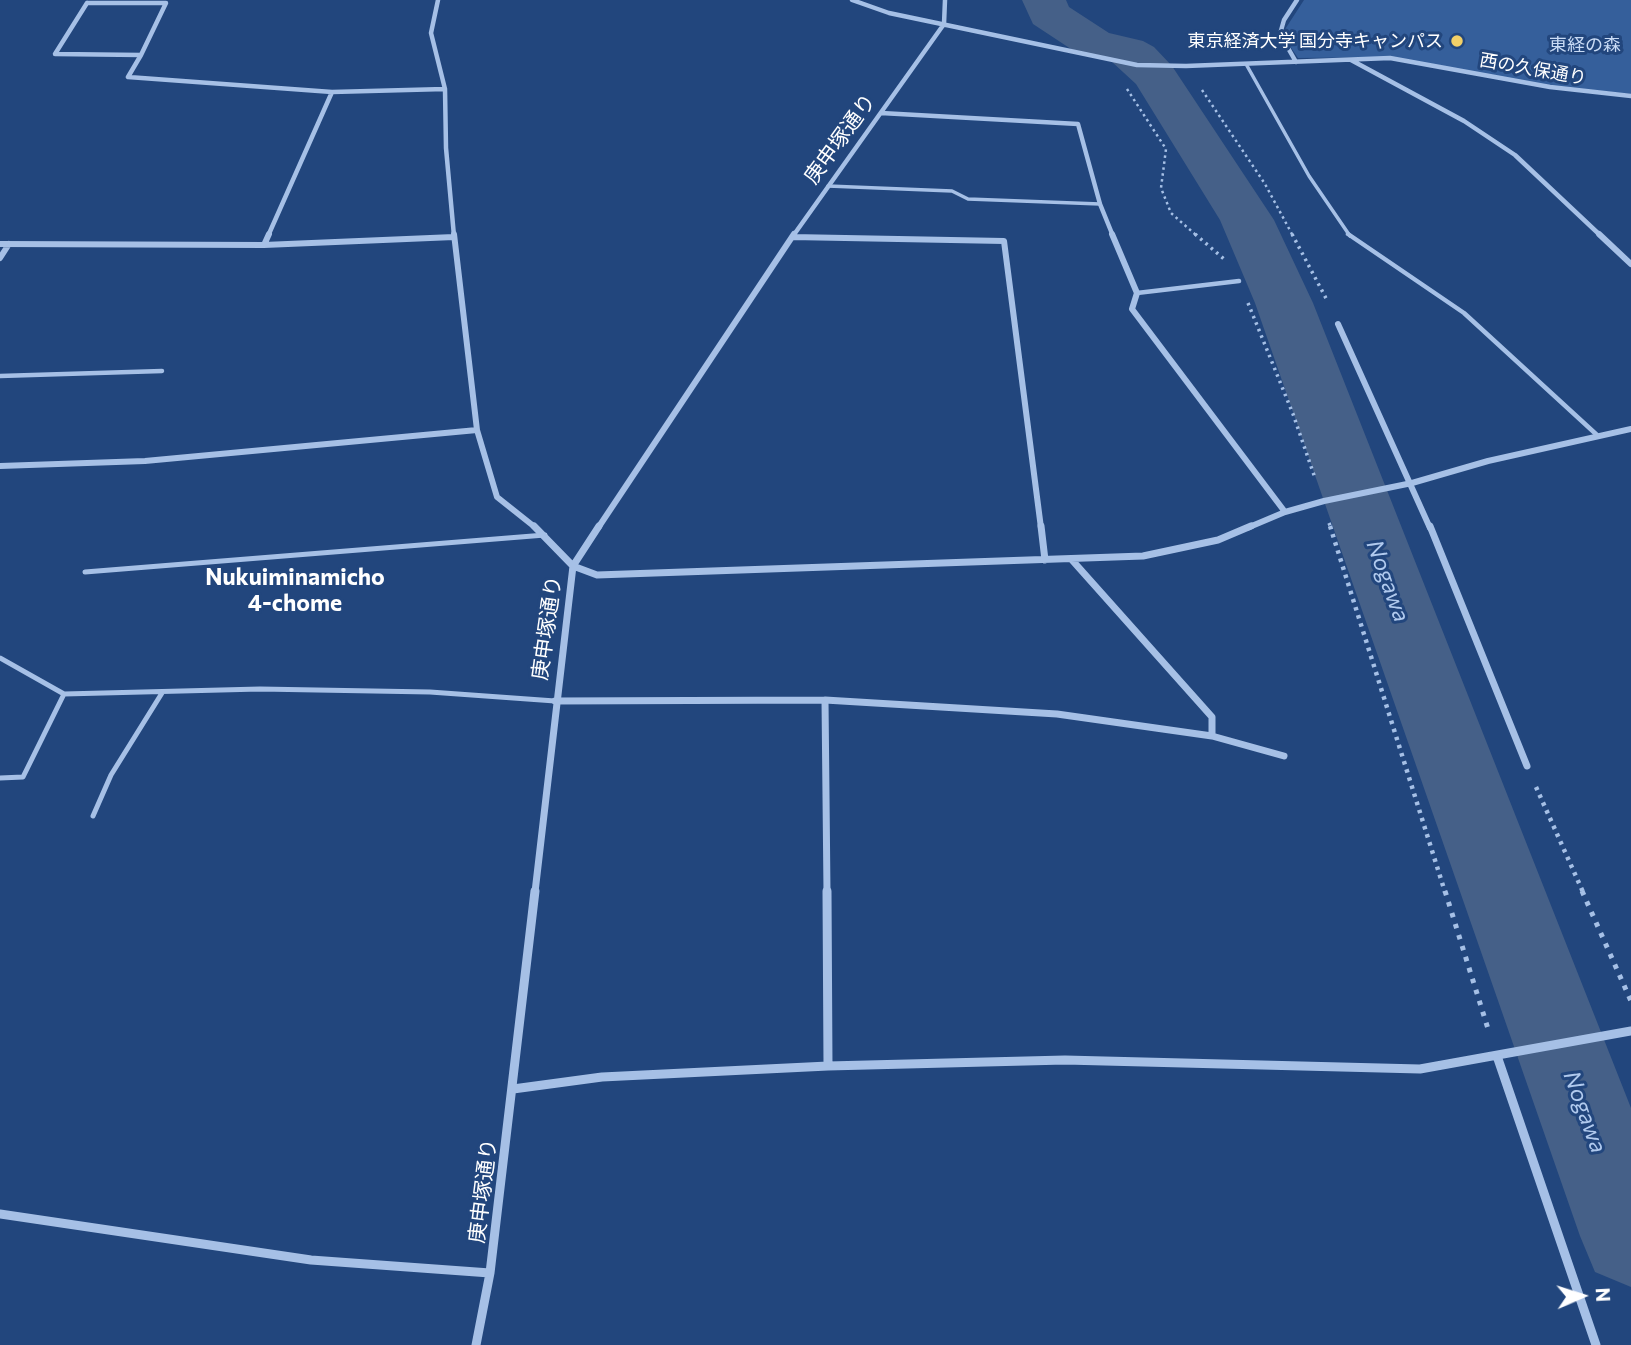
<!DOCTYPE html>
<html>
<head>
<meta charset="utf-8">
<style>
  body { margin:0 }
  #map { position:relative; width:1631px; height:1345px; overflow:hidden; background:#22467d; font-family:Commissioner,sans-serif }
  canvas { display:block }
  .north { position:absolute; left:1547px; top:1261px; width:70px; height:70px; -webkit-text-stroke:5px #22467d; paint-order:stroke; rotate:87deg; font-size:19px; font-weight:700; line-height:28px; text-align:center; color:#fff }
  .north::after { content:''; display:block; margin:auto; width:24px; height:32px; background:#fff; clip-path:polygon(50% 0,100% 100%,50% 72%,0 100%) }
</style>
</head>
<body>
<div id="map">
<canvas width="1631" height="1345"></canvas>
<div class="north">N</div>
</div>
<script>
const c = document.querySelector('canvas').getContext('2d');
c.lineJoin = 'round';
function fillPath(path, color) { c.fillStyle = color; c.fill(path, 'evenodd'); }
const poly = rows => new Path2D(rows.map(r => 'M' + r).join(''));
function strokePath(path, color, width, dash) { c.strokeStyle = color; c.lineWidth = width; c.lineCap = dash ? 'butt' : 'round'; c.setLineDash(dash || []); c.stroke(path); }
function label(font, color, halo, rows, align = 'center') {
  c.font = font + ' Commissioner,"Noto Sans JP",sans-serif'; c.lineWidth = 6; c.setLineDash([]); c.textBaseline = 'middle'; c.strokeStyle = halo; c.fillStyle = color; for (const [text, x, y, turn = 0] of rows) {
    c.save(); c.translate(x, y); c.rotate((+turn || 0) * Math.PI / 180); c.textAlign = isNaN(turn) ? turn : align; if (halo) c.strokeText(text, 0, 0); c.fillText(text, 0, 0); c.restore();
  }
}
const green = poly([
  [1304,0,1631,0,1631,94,1551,86,1388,57,1298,58,1282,34]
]);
const river = poly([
  [1022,0,1066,0,1069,7,1109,33,1143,41,1154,47,1172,66,1274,220,1313,303,1631,1108,1631,1287,1595,1272,1580,1236,1255,303,1220,220,1136,84,1111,61,1077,53,1033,24,1022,0]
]);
const pathFar3 = poly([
  [1127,89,1166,149,1161,188,1171,213,1197,236],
  [1202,90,1265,184,1293,236]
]);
const pathFar2 = poly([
  [1195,234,1224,259],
  [1292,234,1328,302],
  [1248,303,1293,414,1315,478],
  [1329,523,1331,528]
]);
const pathFar1 = poly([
  [1330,526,1445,892],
  [1536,787,1583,892]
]);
const path = poly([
  [1445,891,1489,1032],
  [1582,891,1631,1001]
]);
const laneFar2 = poly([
  [1246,64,1309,176,1350,236],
  [828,186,952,191,968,199,1100,204]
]);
const laneFar1 = poly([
  [1348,234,1464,313,1597,435],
  [1137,293,1239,281],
  [0,376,162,371]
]);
const lane = poly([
  [85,572,545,535],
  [0,658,64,694,260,689,430,692,555,701],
  [0,778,23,777,64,694],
  [93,816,111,775,162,693]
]);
const streetFar3 = poly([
  [438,0,431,33,445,89,446,148,454,236],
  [852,0,889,13,1137,65,1186,66,1390,58,1550,87,1631,96],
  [87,3,166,3,141,55,55,54,87,3],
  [944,24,945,0],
  [141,55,128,77,332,92,445,89],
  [1351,60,1464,121,1515,155,1601,236],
  [1296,62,1280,34,1284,20,1297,0],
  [881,113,1078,124,1100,204,1113,236],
  [268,236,332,92],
  [793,236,944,24]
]);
const streetFar2 = poly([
  [454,234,477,430,497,497,536,528],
  [1112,234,1137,293,1132,309,1285,512],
  [1599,234,1631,264],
  [792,237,1004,241,1041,528],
  [0,244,264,245,454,237],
  [264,245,269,234],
  [0,258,9,244],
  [1338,324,1430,528],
  [0,466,145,461,477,430],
  [598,528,794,234],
  [1247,528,1285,512,1324,501,1412,483,1488,461,1631,429]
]);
const streetFar1 = poly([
  [534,526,573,566,597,575,1143,556,1218,540,1251,526],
  [1041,526,1045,560],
  [1430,526,1527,766],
  [1072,560,1212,717,1212,736],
  [825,700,827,892],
  [555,701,825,700,1057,714,1212,736,1284,756],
  [535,892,573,566,599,526]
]);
const street = poly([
  [827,891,828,1066],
  [1497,1056,1596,1345],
  [513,1089,602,1077,828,1066,1065,1060,1420,1069,1631,1031],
  [0,1214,311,1260,490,1273],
  [476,1345,490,1273,535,891]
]);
const markers = [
  [1457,41,7,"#f2d068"]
];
const farPoinames = [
  ["東京経済大学 国分寺キャンパス",1443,41]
];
const farParknames = [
  ["東経の森",1585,45]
];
const farStreetnames = [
  ["西の久保通り",1533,69,10]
];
const streetNames = [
  ["庚申塚通り",840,139,-54],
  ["庚申塚通り",547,628,-82],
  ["庚申塚通り",483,1191,-83]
];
const neighbourhoodNames = [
  ["Nukuiminamicho",295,577],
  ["4-chome",295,603]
];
const waterNames = [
  ["Nogawa",1388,581,70],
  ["Nogawa",1585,1112,70]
];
fillPath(green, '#355f9b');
fillPath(river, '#456088');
strokePath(pathFar3, '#a6c0e6', 2.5, [2.5, 3.5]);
strokePath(pathFar2, '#a6c0e6', 3.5, [2.5, 4.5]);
strokePath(pathFar1, '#a6c0e6', 4.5, [3.5, 5]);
strokePath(path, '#a6c0e6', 5, [4.5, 7]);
strokePath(laneFar2, '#a6c0e6', 3.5);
strokePath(laneFar1, '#a6c0e6', 4.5);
strokePath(lane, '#a6c0e6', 5);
strokePath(streetFar3, '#a6c0e6', 4.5);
strokePath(streetFar2, '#a6c0e6', 6);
strokePath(streetFar1, '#a6c0e6', 7);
strokePath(street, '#a6c0e6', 9);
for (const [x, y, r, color] of markers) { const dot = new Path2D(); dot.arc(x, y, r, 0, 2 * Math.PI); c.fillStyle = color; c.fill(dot); strokePath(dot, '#22467d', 2.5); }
label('18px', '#fff', '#22467d', farPoinames, 'right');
label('18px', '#c9dbf5', '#22467d', farParknames);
label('18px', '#fff', '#22467d', farStreetnames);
label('21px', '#fff', '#22467d', streetNames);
label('bold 23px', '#fff', '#22467d', neighbourhoodNames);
label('italic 23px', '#b1caee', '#22467d', waterNames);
</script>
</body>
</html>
